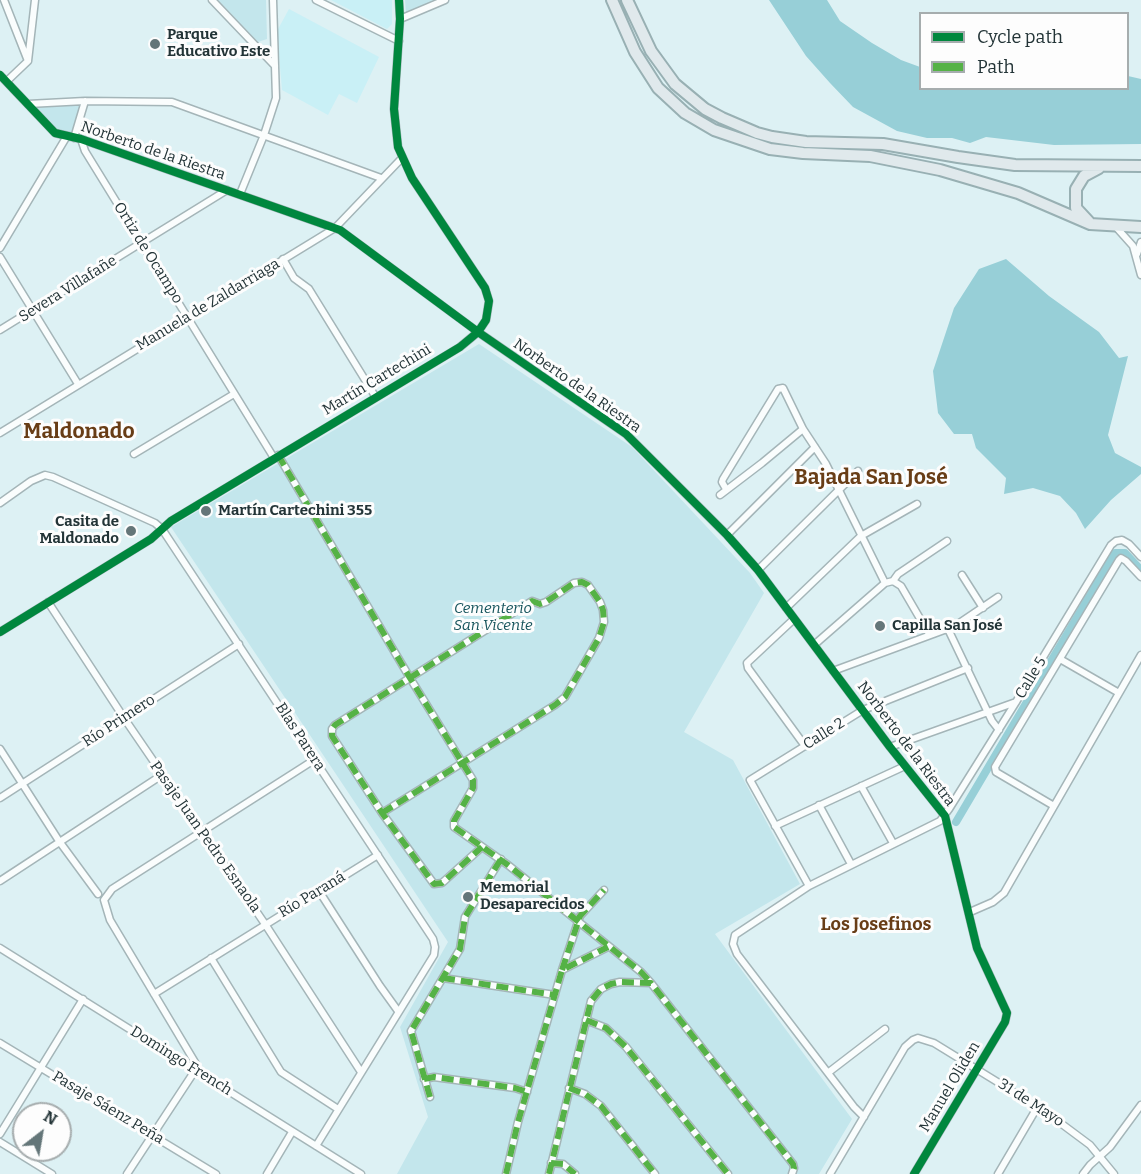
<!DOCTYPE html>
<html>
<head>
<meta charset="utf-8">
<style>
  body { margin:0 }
  #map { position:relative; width:1141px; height:1174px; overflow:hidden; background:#ddf1f4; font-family:Bitter,serif }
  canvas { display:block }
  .legend { position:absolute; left:919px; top:12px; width:210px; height:78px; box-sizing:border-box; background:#fdfdfd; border:2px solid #a6adae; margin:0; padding:8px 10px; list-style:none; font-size:18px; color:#233437 }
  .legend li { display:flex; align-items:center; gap:12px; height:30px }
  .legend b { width:30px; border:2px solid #a6adae }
  .north { position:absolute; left:12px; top:1102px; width:60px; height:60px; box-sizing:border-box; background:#fdfdfd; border:2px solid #a6adae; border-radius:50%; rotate:31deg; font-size:16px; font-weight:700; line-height:24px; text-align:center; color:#233437 }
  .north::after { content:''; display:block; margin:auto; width:21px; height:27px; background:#647679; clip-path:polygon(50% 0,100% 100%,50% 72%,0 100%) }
</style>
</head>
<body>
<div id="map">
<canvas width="1141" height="1174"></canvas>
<ul class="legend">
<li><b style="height:8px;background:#00873e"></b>Cycle path</li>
<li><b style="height:8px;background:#55b246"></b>Path</li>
</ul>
<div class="north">N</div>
</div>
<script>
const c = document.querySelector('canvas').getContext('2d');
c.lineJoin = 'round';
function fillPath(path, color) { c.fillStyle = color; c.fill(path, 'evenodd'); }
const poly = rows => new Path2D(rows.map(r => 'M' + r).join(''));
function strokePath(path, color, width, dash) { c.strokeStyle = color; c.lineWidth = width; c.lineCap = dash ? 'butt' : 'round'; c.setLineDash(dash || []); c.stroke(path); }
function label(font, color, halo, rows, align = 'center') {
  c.font = font + ' Bitter,serif'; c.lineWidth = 6; c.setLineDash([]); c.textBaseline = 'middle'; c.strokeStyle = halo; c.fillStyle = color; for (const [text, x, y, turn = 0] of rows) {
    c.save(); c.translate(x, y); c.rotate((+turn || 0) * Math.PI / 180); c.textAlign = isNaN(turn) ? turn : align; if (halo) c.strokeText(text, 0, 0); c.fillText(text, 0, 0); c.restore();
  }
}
const built = poly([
  [331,0,392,0,392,24,387,29],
  [289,9,379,57,357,103,339,94,328,115,282,90,277,31]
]);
const green = poly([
  [218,0,266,0,267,39,258,42],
  [405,0,435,0,406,14],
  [82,103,71,133,56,130,32,105],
  [479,344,632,447,750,573,764,593,684,732,733,760,800,884,715,934,852,1119,819,1174,397,1174,428,1117,400,1027,448,942,171,527]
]);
const water = poly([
  [769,0,827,0,840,21,872,43,901,60,920,67,920,88,1128,88,1128,76,1141,79,1141,144,1054,145,986,137,970,143,952,138,927,138,897,131,853,107,830,83,806,56],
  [1006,259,1049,296,1099,332,1119,358,1128,356,1108,435,1115,453,1141,467,1141,474,1111,500,1085,529,1076,513,1060,496,1033,488,1004,494,1006,478,976,448,972,434,954,434,938,413,933,371,954,308,979,269]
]);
const canal = poly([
  [956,822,1115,553,1125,553,1141,570]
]);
const street = poly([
  [4,0,28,61],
  [212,0,275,66],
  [316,0,399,41],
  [400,19,445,0],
  [28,61,35,0],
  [0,75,55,133,81,139,340,230,478,332,626,434,727,535,758,570,890,747,945,816,977,948,1007,1013,1005,1022,914,1174],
  [7,81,28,61],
  [28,104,85,101,172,102,381,178],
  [74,138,85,101],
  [81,139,85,151,274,458],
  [240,194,264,135,276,98,273,0],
  [1116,227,1133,246,1141,275],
  [0,248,67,136],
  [1137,254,1141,242],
  [0,257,78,384],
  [283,259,294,278,309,289,375,396],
  [0,330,227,190],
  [0,433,335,228,402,158],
  [134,454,234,394],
  [278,455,410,678,473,780,473,788,454,821,454,827,508,865,641,972,651,983],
  [726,489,722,482,723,479,778,389,783,388,803,429,826,464,885,583],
  [720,495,762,463,803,429],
  [0,503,31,481,45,475,53,477,155,523,162,529,433,939,435,947,434,955,316,1146],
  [727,535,815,447],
  [758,570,858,471],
  [962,575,983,608],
  [893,581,898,574,947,541],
  [48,602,124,718,265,924,361,1072],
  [786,608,861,536,917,504],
  [794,619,747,663,748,668,805,746],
  [948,629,992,721,999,730],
  [0,632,151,539,171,521,460,347,478,332,486,320,489,301,485,288,412,178,398,147,394,109,400,19,399,0],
  [814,645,885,583,893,581,901,586,929,634],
  [1060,659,1119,693],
  [833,671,955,626,998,597],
  [890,747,1016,702],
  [0,749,59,841,98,894],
  [861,786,893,843],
  [0,798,239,644],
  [819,805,851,864],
  [1054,806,996,772,995,767,1119,560,1121,558,1126,561,1141,577],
  [382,813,555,705,565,697,599,638,604,622,603,610,600,602,588,585,582,582,574,583,546,602,540,604,532,601,335,725,332,729,332,736,382,813,434,884,442,883,482,847],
  [775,826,905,766],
  [0,881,162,775],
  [809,886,750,780,863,710,968,668],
  [319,891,380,986,398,1011],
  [970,912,993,902,1004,893,1141,655],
  [0,948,361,1174],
  [211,958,281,1072,338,1109],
  [562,970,580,916,604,890],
  [443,978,555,995],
  [154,994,378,855],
  [586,1020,606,1028,626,1047,728,1174],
  [0,1043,216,1174],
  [829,1072,885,1029],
  [424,1079,434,1077,515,1088,527,1092],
  [569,1088,585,1094,601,1106,655,1174],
  [430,1097,411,1031,460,949,465,917,501,859],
  [864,1117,854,1107,737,954,733,944,735,935,809,886,940,821,949,809,1016,702,1111,545,1116,541,1122,540,1129,544,1141,557],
  [0,1134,83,999],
  [0,1142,52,1174],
  [551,1163,563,1164,575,1174],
  [127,1174,196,1069,196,1064,110,920,104,900,112,889,314,760],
  [267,1174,292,1132],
  [506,1174,518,1122,562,970,608,947],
  [549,1174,591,1001,601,989,611,984,620,982,651,983,793,1164,794,1168,792,1174],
  [830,1174,905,1047,913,1040,918,1038,934,1043,1043,1110,1090,1145,1114,1174],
  [998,1174,1038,1106],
  [1083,1174,1090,1165,1110,1147,1141,1105]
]);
const primary = poly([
  [612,0,635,52,658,88,685,113,714,130,770,149,803,153,870,156,940,170,1018,193,1090,224,1141,227],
  [627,0,651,51,675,84,705,109,722,118,757,133,772,137,806,142,883,144,958,157,1015,165,1141,166],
  [1089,222,1076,208,1076,189,1084,176,1099,168]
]);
const quiet = poly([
  [278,455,410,678,473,780,473,788,454,821,454,827,508,865,641,972,651,983],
  [382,813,555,705,565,697,599,638,604,622,603,610,600,602,588,585,582,582,574,583,546,602,540,604,532,601,335,725,332,729,332,736,382,813,434,884,442,883,482,847],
  [562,970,580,916,604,890],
  [443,978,555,995],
  [586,1020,606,1028,626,1047,728,1174],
  [424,1079,434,1077,515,1088,527,1092],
  [569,1088,585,1094,601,1106,655,1174],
  [430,1097,411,1031,460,949,465,917,501,859],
  [551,1163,563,1164,575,1174],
  [506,1174,518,1122,562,970,608,947],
  [549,1174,591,1001,601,989,611,984,620,982,651,983,793,1164,794,1168,792,1174]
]);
const cycleway = poly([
  [0,75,55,133,81,139,340,230,478,332,626,434,727,535,758,570,890,747,945,816,977,948,1007,1013,1005,1022,914,1174],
  [0,632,151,539,171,521,460,347,478,332,486,320,489,301,485,288,412,178,398,147,394,109,400,19,399,0]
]);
const markers = [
  [155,44,6,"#647679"],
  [206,511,6,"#647679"],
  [131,531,6,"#647679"],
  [880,626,6,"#647679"],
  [468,897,6,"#647679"]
];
const poiNames = [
  ["Parque",167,35],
  ["Educativo Este",167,52],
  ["Martín Cartechini 355",218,511],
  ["Casita de",119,522,"right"],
  ["Maldonado",119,539,"right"],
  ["Capilla San José",892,626],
  ["Memorial",480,888],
  ["Desaparecidos",480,905]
];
const streetNames = [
  ["Norberto de la Riestra",153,151,19],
  ["Ortiz de Ocampo",148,253,58],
  ["Severa Villafañe",68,289,-32],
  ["Manuela de Zaldarriaga",208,305,-31],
  ["Martín Cartechini",377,380,-31],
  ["Norberto de la Riestra",577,386,35],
  ["Calle 5",1031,678,-59],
  ["Río Primero",119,721,-33],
  ["Calle 2",824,734,-32],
  ["Blas Parera",300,737,57],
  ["Norberto de la Riestra",906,744,53],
  ["Pasaje Juan Pedro Esnaola",205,837,55],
  ["Río Paraná",312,895,-31],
  ["Domingo French",181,1061,32],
  ["Manuel Oliden",950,1087,-59],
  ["31 de Mayo",1031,1103,33],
  ["Pasaje Sáenz Peña",108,1108,31]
];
const parkNames = [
  ["Cementerio",493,609],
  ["San Vicente",493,626]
];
const quarterNames = [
  ["Los Josefinos",876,925]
];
const districtNames = [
  ["Maldonado",79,432],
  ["Bajada San José",871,478]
];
fillPath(built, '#c9f0f6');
fillPath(green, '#c3e6ec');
fillPath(water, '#97cfd7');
strokePath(canal, '#97cfd7', 8);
strokePath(street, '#a4b5b8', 9);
strokePath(primary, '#98b0b3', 14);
strokePath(street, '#fafdfd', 6);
strokePath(primary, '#e0e9ec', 10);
strokePath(quiet, '#55b246', 6, [12, 6]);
strokePath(cycleway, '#00873e', 8);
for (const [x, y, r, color] of markers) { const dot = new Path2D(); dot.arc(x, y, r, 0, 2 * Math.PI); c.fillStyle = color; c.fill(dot); strokePath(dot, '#fdfdfd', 2); }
label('bold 15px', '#233437', '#fdfdfd', poiNames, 'left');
label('15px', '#233437', '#fdfdfd', streetNames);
label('italic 15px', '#16545c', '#fdfdfd', parkNames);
label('bold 18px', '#683d16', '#fdfdfd', quarterNames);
label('bold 21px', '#683d16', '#fdfdfd', districtNames);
</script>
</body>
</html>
